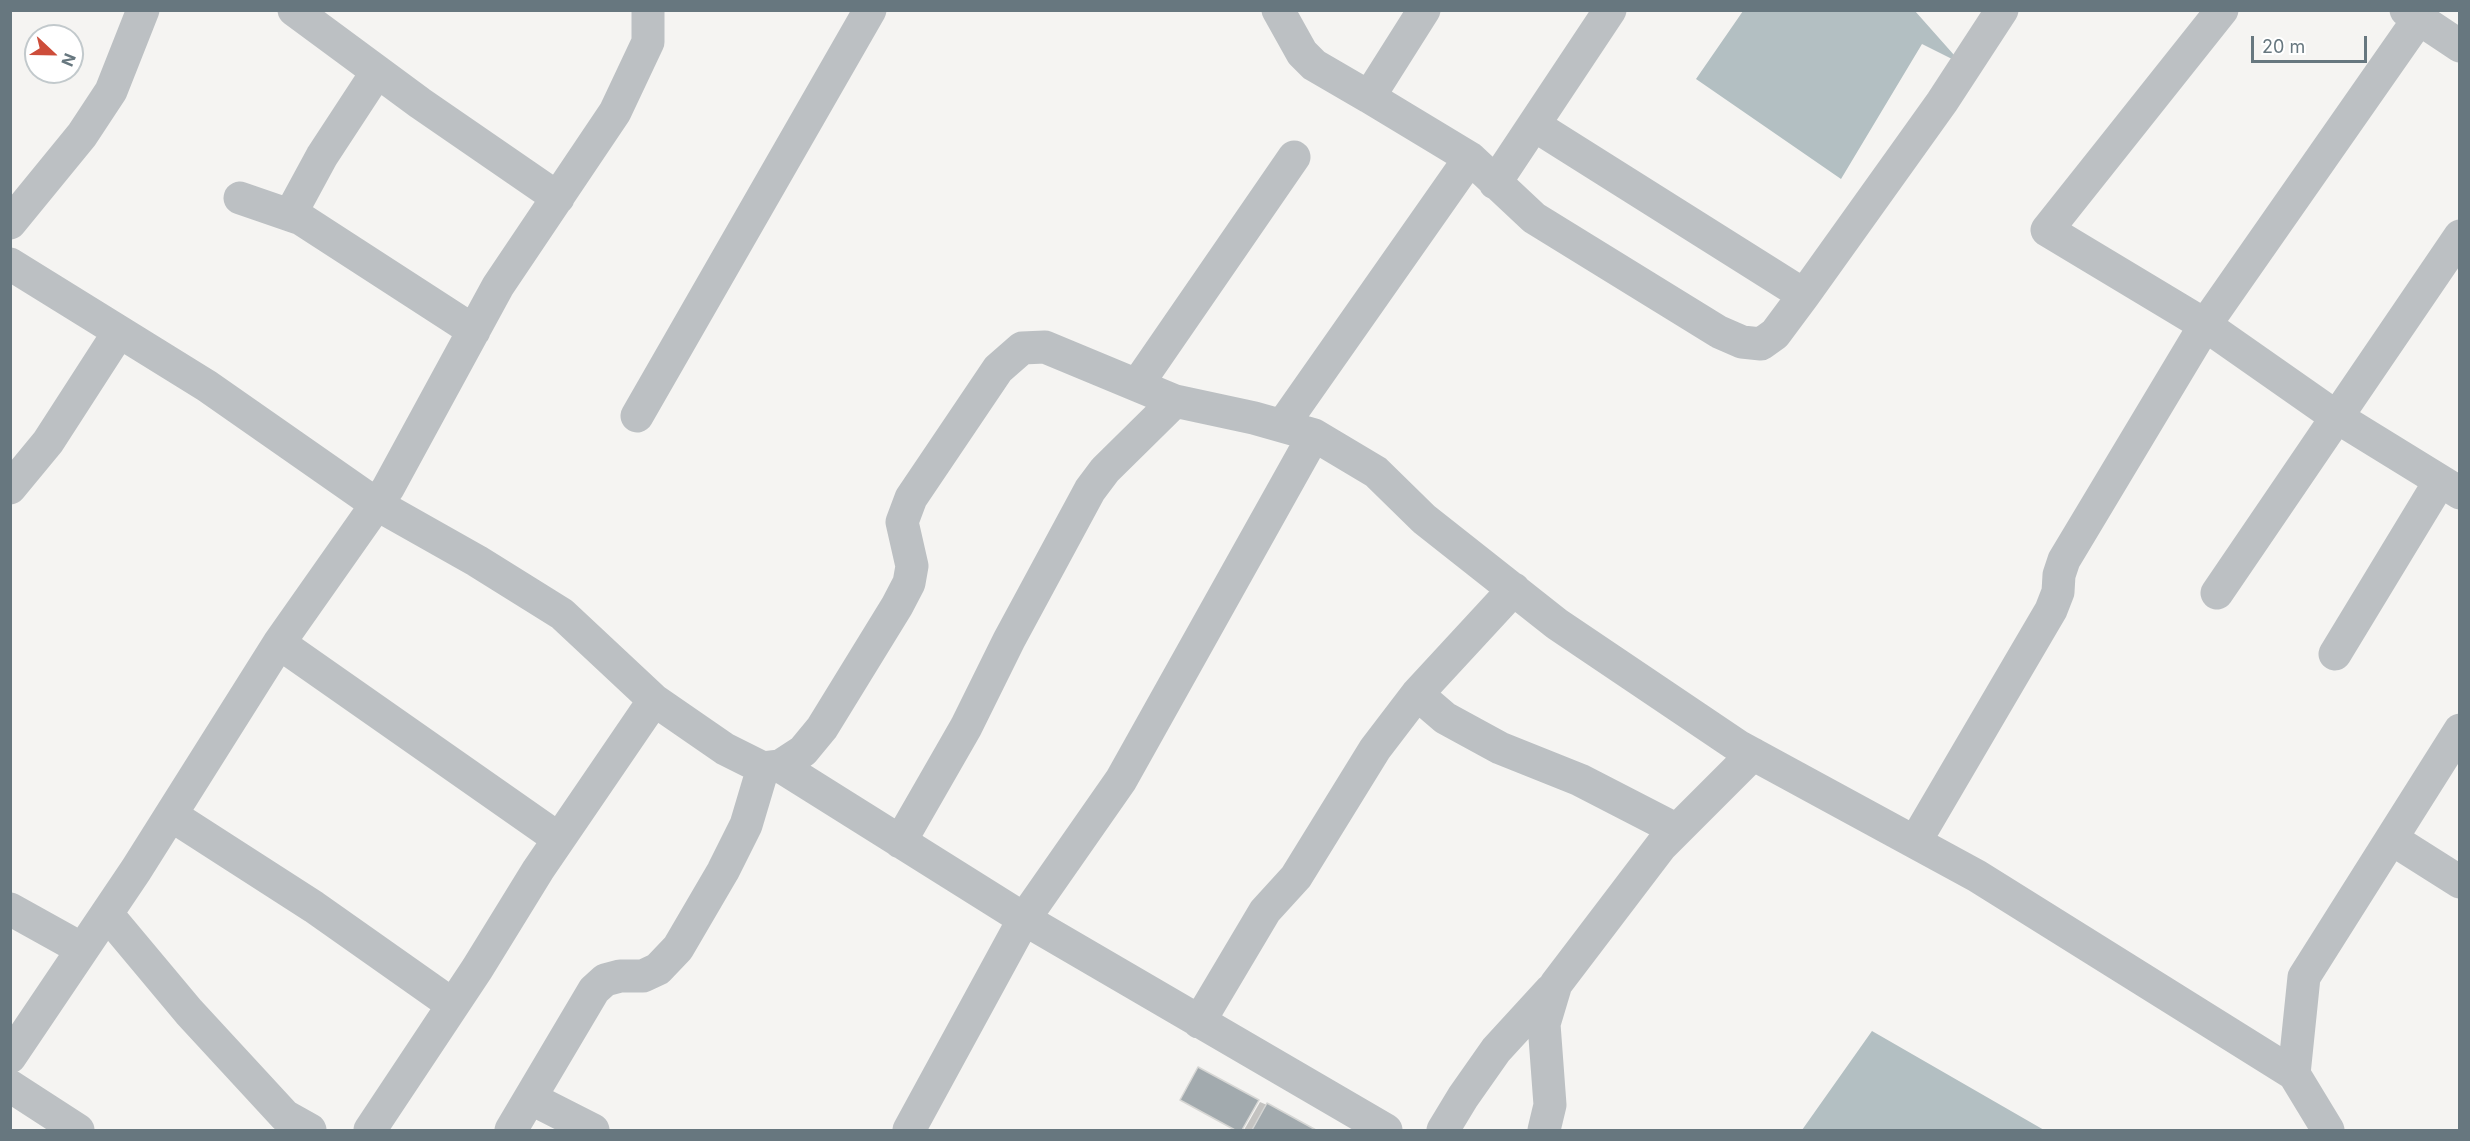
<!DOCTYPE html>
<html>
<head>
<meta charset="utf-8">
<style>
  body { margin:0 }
  #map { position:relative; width:2470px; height:1141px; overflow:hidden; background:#f5f4f2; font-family:Inter,sans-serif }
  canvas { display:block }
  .frame { position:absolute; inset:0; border:12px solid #67777f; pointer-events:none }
  .north { position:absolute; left:24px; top:24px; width:60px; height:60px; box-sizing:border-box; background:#fff; border:2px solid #c2c9cc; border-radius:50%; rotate:112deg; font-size:16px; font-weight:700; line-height:24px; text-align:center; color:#67777f }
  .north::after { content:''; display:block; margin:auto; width:21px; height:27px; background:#cd4d3a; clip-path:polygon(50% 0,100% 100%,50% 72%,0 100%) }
  .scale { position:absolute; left:2251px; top:36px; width:116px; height:27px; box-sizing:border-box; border:3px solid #67777f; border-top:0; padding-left:8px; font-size:18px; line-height:21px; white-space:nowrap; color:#67777f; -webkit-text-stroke:4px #fff; paint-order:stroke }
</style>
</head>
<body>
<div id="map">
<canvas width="2470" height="1141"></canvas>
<div class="frame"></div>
<div class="north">N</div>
<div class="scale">20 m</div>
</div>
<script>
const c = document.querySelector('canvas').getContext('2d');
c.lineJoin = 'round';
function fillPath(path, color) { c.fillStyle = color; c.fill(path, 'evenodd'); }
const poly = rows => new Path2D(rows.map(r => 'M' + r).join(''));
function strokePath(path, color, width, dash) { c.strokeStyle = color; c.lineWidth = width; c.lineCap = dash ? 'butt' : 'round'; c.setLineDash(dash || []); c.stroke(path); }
const water = poly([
  [1743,11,1915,11,1962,64,1922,44,1841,179,1696,79],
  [1872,1031,2044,1130,1802,1130]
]);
const shadow = poly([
  [1260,1102,1267,1105,1313,1130,1244,1130]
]);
const building = poly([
  [1198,1067,1259,1100,1242,1130,1235,1130,1180,1100,1198,1067],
  [1267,1103,1316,1130,1252,1130,1267,1103]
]);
const minor = poly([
  [294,10,420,103,558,198],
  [1278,10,1302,53,1314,65,1369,97],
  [1424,10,1369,97,1470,158,1534,218,1719,332,1742,342,1761,344,1775,334,1804,295,1942,102,2002,10],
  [2222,10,2047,230,2205,325,2335,416,2460,493],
  [2406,10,2460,46],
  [1534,125,1804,295],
  [1495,183,1610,10],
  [240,198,301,219,474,331],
  [290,215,322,156,377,72],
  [10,223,82,135,111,91,143,10],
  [10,264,207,386,376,504,477,561,562,614,654,700,725,749,763,768,780,766,803,751,822,728,897,606,909,583,912,566,902,522,911,498,998,369,1022,348,1045,347,1175,401,1254,418,1314,435,1376,472,1424,519,1557,624,1738,746,1977,876,2294,1074],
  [1137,385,1294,157],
  [637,416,870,10],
  [1282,426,1470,158],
  [10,488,48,442,119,332],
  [2217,593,2460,236],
  [279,643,559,839],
  [2335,654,2440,481],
  [1417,694,1445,718,1500,748,1580,780,1677,830],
  [780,766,1024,919,1386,1130],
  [171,815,314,907,453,1005],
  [2392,839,2460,882],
  [900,842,966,727,1009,640,1090,490,1105,470,1175,401],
  [1915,842,2051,610,2058,592,2059,575,2064,560,2205,325,2418,20],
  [10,909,82,949],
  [107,914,189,1012,285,1116,310,1130],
  [1199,1022,1265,911,1296,877,1375,749,1417,694,1514,589],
  [10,1057,136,870,279,643,388,488,498,286,615,112,648,42,648,10],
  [10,1086,78,1130],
  [530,1098,593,1130],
  [370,1130,477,969,538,870,654,700],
  [511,1130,594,990,605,980,620,976,643,976,658,969,678,948,723,871,746,825,763,768],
  [909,1130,1024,919,1121,780,1314,435],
  [1443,1130,1463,1097,1496,1050,1551,990],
  [1544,1130,1550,1105,1544,1024,1556,984,1661,846,1753,754],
  [2328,1130,2294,1074,2304,977,2460,730]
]);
fillPath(water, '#b3bfc2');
fillPath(shadow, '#0003');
fillPath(building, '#a2aaae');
strokePath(building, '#d6d6d4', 1.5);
strokePath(minor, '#bcc0c3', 33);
</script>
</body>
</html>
